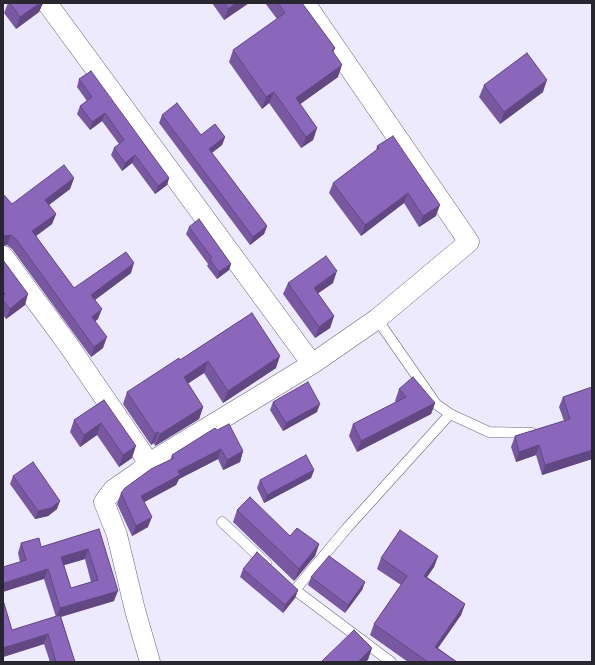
<!DOCTYPE html>
<html>
<head>
<meta charset="utf-8">
<style>
  body { margin:0 }
  #map { position:relative; width:595px; height:665px; overflow:hidden; background:#edeafd; font-family:"Fira Sans Condensed",sans-serif }
  canvas { display:block }
  .frame { position:absolute; inset:0; border:4px solid #28262e; pointer-events:none }
</style>
</head>
<body>
<div id="map">
<canvas width="595" height="665"></canvas>
<div class="frame"></div>
</div>
<script>
const c = document.querySelector('canvas').getContext('2d');
c.lineJoin = 'round';
const poly = rows => new Path2D(rows.map(r => 'M' + r).join(''));
function strokePath(path, color, width, dash) { c.strokeStyle = color; c.lineWidth = width; c.lineCap = dash ? 'butt' : 'round'; c.setLineDash(dash || []); c.stroke(path); }
function fillPath(path, color) { c.fillStyle = color; c.fill(path, 'evenodd'); }
const lane = poly([
  [377,319,436,404,450,414,489,432,532,433],
  [222,522,266,563],
  [391,662,295,590,347,528,450,414]
]);
const street = poly([
  [47,3,312,364],
  [3,256,69,346,149,463,139,472,113,490,104,502,117,535,135,610,150,662],
  [149,463,312,364,377,319,469,242,305,3]
]);
const wall = poly([
  [8,3,43,3,39,12,16,29,4,13],
  [212,3,249,3,224,20],
  [265,3,302,3,335,48,333,53,338,77,300,104,317,128,313,140,301,148,269,103,262,109,229,62,233,50,277,19],
  [79,79,169,178,167,185,155,194,132,163,122,171,111,155,114,148,119,144,102,121,90,130,77,114,80,106,87,101,77,87],
  [484,85,543,92,500,124,479,97],
  [162,115,201,135,225,137,222,145,212,153,267,226,264,234,250,245,159,123],
  [377,146,436,216,419,227,404,203,361,236,329,193,333,183,376,151],
  [74,178,70,189,49,205,56,214,52,224,36,236,74,288,131,273,95,300,98,319,95,321,103,348,91,357,12,249,7,245,3,246,3,194,12,204],
  [189,227,231,264,229,270,217,279,207,266,208,264,186,234],
  [3,260,25,305,6,319,3,315],
  [288,283,333,283,318,293,334,316,330,328,315,338,283,294],
  [252,313,276,368,223,403,204,373,188,383,203,407,199,419,155,446,154,443,151,445,123,404,127,392,180,360],
  [592,387,592,459,542,475,536,455,516,462,511,447,515,436,564,421,559,407,563,397],
  [399,389,435,403,431,414,357,452,349,436,353,424,396,402,395,401],
  [104,400,132,458,119,467,97,435,80,447,70,432,74,420],
  [273,402,317,412,283,431,270,410],
  [217,430,243,451,240,462,223,470,218,459,179,479,176,485,144,502,148,527,132,536,117,504,121,493,170,460,172,455],
  [314,470,311,478,264,503,257,488,260,480],
  [13,476,57,509,48,516,35,519,10,484],
  [237,510,290,536,319,544,315,556,294,581,233,522],
  [99,529,114,601,61,617,75,662,50,662,44,644,3,657,3,600,12,630,56,617,44,579,20,562,18,553,21,543,41,547],
  [85,559,91,582,71,588,64,565],
  [438,556,434,567,427,577,465,604,461,615,438,648,457,662,408,662,370,635,374,624,401,585,377,569,381,558],
  [243,569,298,590,295,598,283,613,240,577],
  [311,577,365,582,362,590,345,613,308,585]
]);
const shadedWall = poly([
  [40,3,43,3,39,12,16,29,20,17],
  [236,3,249,3,224,20,228,9],
  [342,65,338,77,292,110,296,98],
  [547,80,543,92,500,124,504,112],
  [274,92,269,103,262,109,266,97],
  [105,113,102,121,90,130,92,122],
  [317,128,313,140,301,148,306,137],
  [225,137,222,145,206,157,209,149],
  [135,155,132,163,122,171,125,163],
  [74,178,70,189,42,210,45,200],
  [169,178,167,185,155,194,158,186],
  [408,193,404,203,361,236,365,225],
  [440,205,436,216,419,227,423,216],
  [56,214,52,224,28,242,32,231],
  [267,226,264,234,250,245,253,237],
  [11,235,7,245,3,246,3,236],
  [134,263,131,273,88,305,91,295],
  [231,264,229,270,217,279,219,272],
  [337,271,333,283,310,299,314,288],
  [28,294,25,305,6,319,10,309],
  [102,309,98,319,88,327,92,317],
  [334,316,330,328,315,338,319,327],
  [107,337,103,348,91,357,94,347],
  [280,356,276,368,223,403,228,391],
  [208,361,204,373,180,389,184,377],
  [435,403,431,414,357,452,361,441],
  [320,404,317,412,283,431,286,423],
  [203,407,199,419,155,446,160,434],
  [101,423,97,435,80,447,84,435],
  [158,432,154,443,151,445,155,434],
  [592,444,592,459,542,475,545,465],
  [539,445,536,455,516,462,519,452],
  [136,446,132,458,119,467,123,455],
  [221,449,218,459,179,479,176,485,137,506,141,496,178,471],
  [243,451,240,462,223,470,227,460],
  [314,470,311,478,264,503,267,495],
  [60,501,57,509,48,516,35,519,38,511],
  [152,517,148,527,132,536,136,526],
  [319,544,315,556,294,581,299,569],
  [88,549,85,559,58,567,61,557],
  [438,556,434,567,420,587,424,576],
  [48,569,44,579,3,592,3,583],
  [365,582,362,590,345,613,348,605],
  [298,590,295,598,283,613,285,605],
  [118,591,114,601,56,618,60,608],
  [465,604,461,615,431,658,435,647],
  [48,634,44,644,3,657,3,648],
  [372,648,368,660,365,662,358,662]
]);
const building = poly([
  [10,3,40,3,20,17,10,3],
  [225,3,236,3,228,9,225,3],
  [278,3,302,3,335,48,332,50,342,65,296,98,317,128,306,137,274,92,266,97,233,50,285,13,278,3],
  [527,53,547,80,504,112,484,85,527,53],
  [91,71,169,178,158,186,135,155,125,163,114,148,124,140,105,113,92,122,80,106,92,97,79,79,91,71],
  [177,103,201,135,215,124,225,137,209,149,267,226,253,237,162,115,177,103],
  [393,136,440,205,423,216,408,193,365,225,333,183,379,148,377,146,393,136],
  [64,165,74,178,45,200,56,214,32,231,74,288,126,252,134,263,91,295,102,309,92,317,107,337,94,347,16,239,11,235,3,236,3,194,12,204,64,165],
  [199,219,231,264,219,272,210,260,212,258,189,227,199,219],
  [326,256,337,271,314,288,334,316,319,327,288,283,326,256],
  [3,260,28,294,10,309,3,300,3,296,5,294,3,291,3,260],
  [252,313,280,356,228,391,208,361,184,377,203,407,160,434,158,432,155,434,127,392,179,358,180,360,252,313],
  [413,377,435,403,361,441,353,424,406,397,399,389,413,377],
  [308,382,320,404,286,423,273,402,308,382],
  [592,387,592,450,545,465,539,445,519,452,515,436,570,419,563,397,592,387],
  [104,400,136,446,123,455,101,423,84,435,74,420,104,400],
  [229,424,243,451,227,460,221,449,178,471,180,475,141,496,152,517,136,526,121,493,125,488,151,469,174,458,172,455,215,428,217,430,229,424],
  [306,455,314,470,267,495,260,480,306,455],
  [33,462,60,501,51,508,38,511,13,476,33,462],
  [250,497,290,536,297,528,319,544,299,569,237,510,250,497],
  [99,529,118,591,60,608,48,569,3,583,3,567,26,560,21,543,39,538,41,547,99,529],
  [88,549,98,580,71,588,61,557,88,549],
  [400,530,438,556,424,576,465,604,435,647,457,662,428,662,374,624,407,576,381,558,400,530],
  [257,552,298,590,285,605,243,569,257,552],
  [329,556,365,582,348,605,311,577,329,556],
  [3,600,12,630,60,615,75,662,56,662,48,634,3,648,3,600],
  [354,630,372,648,358,662,321,662,354,630]
]);
strokePath(lane, '#6a677b', 11);
strokePath(street, '#6a677b', 21);
strokePath(lane, '#fff', 10);
strokePath(street, '#fff', 20);
fillPath(wall, '#7859a1');
fillPath(shadedWall, '#614883');
fillPath(building, '#8b67bb');
strokePath(building, '#614883', 1);
</script>
</body>
</html>
